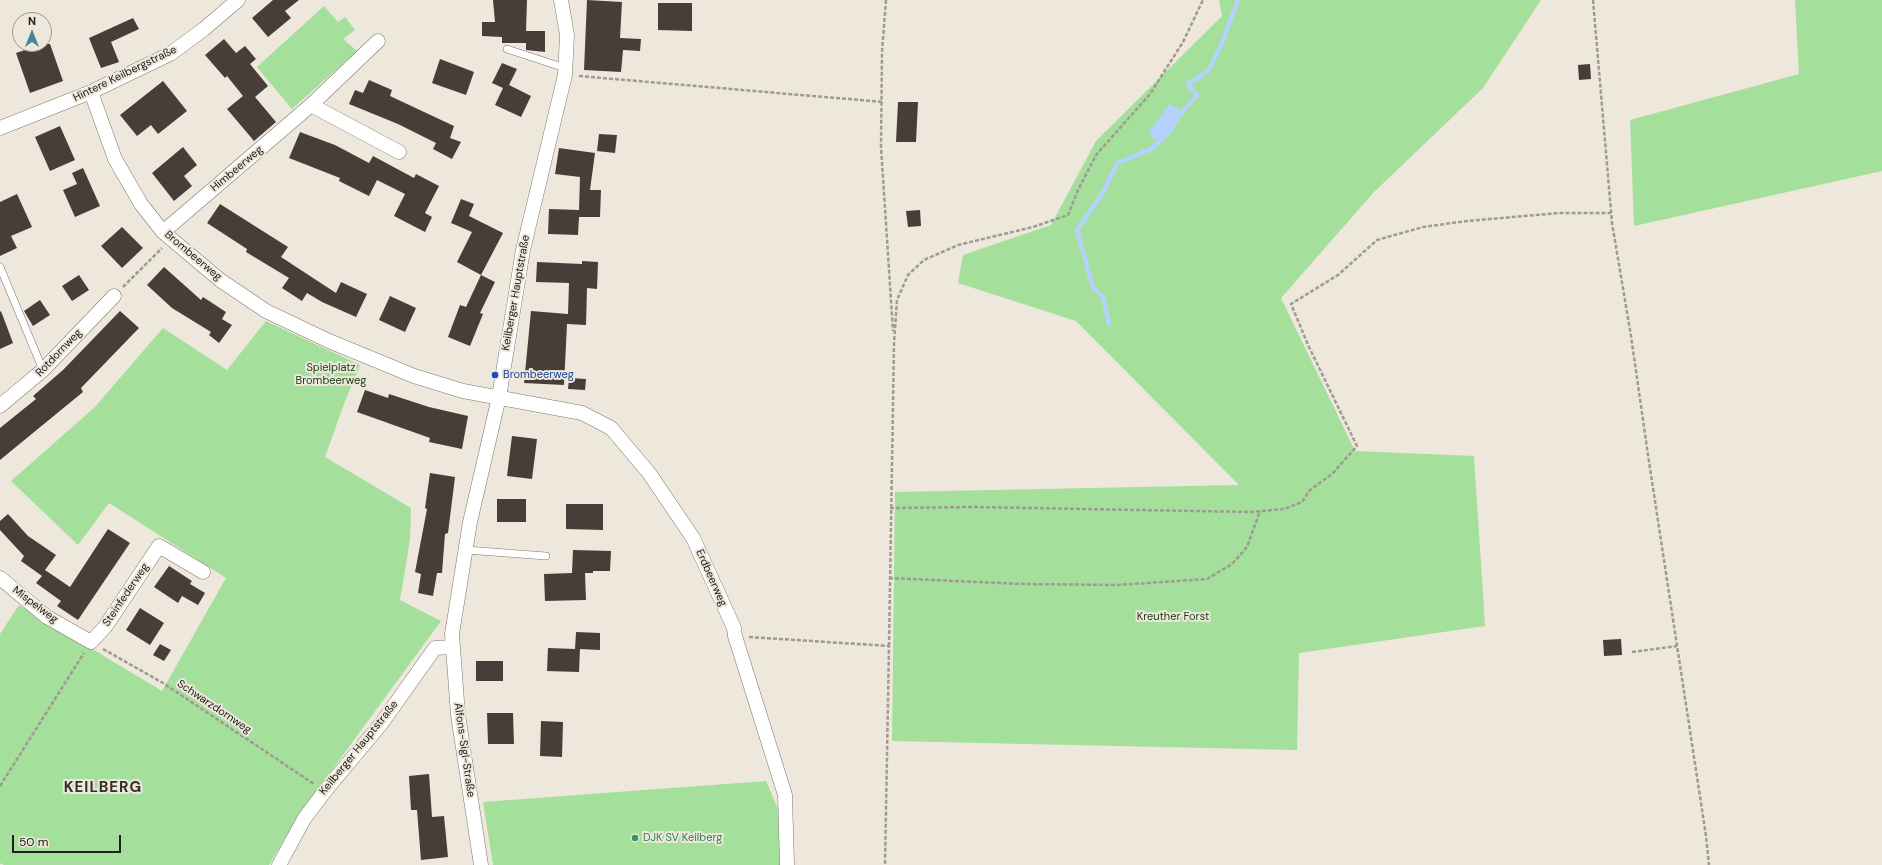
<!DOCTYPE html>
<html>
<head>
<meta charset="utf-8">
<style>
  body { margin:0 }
  #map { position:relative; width:1882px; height:865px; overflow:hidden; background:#ede7dc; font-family:"DM Sans",sans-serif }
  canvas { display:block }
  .north { position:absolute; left:12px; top:12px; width:40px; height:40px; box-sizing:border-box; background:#ede7dc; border:1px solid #9c978f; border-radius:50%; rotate:0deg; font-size:11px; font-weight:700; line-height:16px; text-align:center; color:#22201c }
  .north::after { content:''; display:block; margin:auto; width:14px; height:18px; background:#438696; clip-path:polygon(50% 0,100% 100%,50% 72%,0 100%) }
  .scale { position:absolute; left:12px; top:835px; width:109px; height:18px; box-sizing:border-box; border:2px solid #22201c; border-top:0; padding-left:5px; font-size:12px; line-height:14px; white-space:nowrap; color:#22201c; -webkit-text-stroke:3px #ede7dc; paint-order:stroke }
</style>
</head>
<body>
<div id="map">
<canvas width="1882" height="865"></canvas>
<div class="north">N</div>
<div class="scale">50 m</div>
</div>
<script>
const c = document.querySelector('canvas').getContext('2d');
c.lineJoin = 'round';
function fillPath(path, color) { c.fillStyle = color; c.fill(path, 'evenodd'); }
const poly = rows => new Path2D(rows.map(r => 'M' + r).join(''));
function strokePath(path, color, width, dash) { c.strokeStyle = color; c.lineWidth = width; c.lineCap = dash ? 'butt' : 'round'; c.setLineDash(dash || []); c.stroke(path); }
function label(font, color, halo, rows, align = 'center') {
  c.font = font + ' "DM Sans",sans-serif'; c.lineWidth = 4; c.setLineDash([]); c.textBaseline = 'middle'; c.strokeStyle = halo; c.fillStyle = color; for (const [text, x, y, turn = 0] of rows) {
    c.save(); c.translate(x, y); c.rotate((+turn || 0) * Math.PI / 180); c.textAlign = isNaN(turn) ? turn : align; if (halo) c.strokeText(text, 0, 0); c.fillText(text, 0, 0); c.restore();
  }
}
const green = poly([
  [1219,0,1541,0,1483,88,1373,193,1281,298,1355,451,1474,456,1485,626,1299,653,1297,750,892,741,895,492,1239,485,1076,321,958,283,963,255,1051,225,1096,141,1222,16],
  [1795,0,1882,0,1882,171,1634,226,1630,120,1799,74],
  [324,6,338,22,345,17,355,30,343,39,357,51,292,109,257,67],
  [266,321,360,365,344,404,325,457,411,508,410,540,400,600,441,621,297,818,269,865,4,865,0,863,0,634,19,605,162,691,226,578,109,503,78,545,11,481,94,408,163,328,227,370],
  [766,781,779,811,783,865,493,865,483,802]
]);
const water = poly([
  [1169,104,1183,112,1162,140,1152,138,1149,132]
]);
const stream = poly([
  [1109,324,1103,297,1093,288,1077,230,1104,191,1117,163,1151,149,1171,130,1178,117,1197,95,1188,84,1208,71,1220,48,1238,0]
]);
const building = poly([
  [273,0,299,0,285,11,291,18,268,37,252,18],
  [493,0,527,0,526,31,545,31,545,52,526,50,526,43,502,43,502,37,482,36,482,22,495,22],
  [587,0,622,2,620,38,641,39,640,51,623,50,621,72,584,70],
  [658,3,692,3,692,31,658,30],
  [133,18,139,29,111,42,119,62,101,68,89,38],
  [224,39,236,53,245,46,256,59,250,64,268,86,255,97,276,122,254,141,227,109,243,96,227,76,225,78,205,55],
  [30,44,50,44,63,81,30,93,16,53,31,48],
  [440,59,474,72,466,95,432,83],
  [502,63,517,69,509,85,531,96,521,117,495,105,503,88,492,83],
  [1590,64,1591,79,1579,80,1578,65],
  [369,80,392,90,390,96,454,126,450,138,461,142,452,159,433,149,436,143,398,124,349,104,355,90,363,93],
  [163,81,187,111,158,134,151,125,137,136,120,115],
  [898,102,918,102,916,142,896,142],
  [60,126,75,160,50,171,35,137],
  [300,132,335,145,369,163,373,156,414,178,416,174,439,186,425,213,432,217,425,232,394,216,405,194,377,180,369,196,339,181,340,178,289,158],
  [599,134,617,135,615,153,597,151],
  [183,147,197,165,184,176,192,186,174,201,152,173],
  [559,148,595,153,590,190,601,190,600,217,579,217,578,235,548,234,549,209,579,210,580,177,555,174],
  [83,168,100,206,75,217,63,190,77,184,72,173],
  [17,194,32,227,11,236,17,248,0,256,0,202],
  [461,199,474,204,469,216,503,233,481,275,457,262,472,232,451,223],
  [220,204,288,247,281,257,336,293,341,282,367,294,356,317,322,302,307,293,302,301,282,288,289,278,246,252,247,249,207,223],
  [920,210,921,226,908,227,906,211],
  [122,227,143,248,122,268,101,246],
  [582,261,598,262,597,289,587,288,586,325,567,324,564,385,524,383,531,311,568,314,569,283,536,282,537,262,582,264],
  [164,267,201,300,203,297,226,312,222,319,232,325,219,343,209,335,211,332,172,308,147,285],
  [79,275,89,290,72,301,62,286],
  [481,275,495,282,480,313,483,314,470,346,448,337,460,305,466,307],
  [390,296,416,308,405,332,379,320],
  [40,300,50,315,33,326,24,311],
  [1,311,13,343,0,349,0,312],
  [120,311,139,328,81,388,83,392,0,460,0,428,36,399,33,396,63,370],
  [569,378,586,379,585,390,568,389],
  [365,390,388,398,389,394,429,407,468,416,462,449,429,442,430,438,357,412],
  [512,436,537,439,532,479,507,476],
  [430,473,455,477,448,533,445,534,442,573,437,573,433,596,418,593,421,574,415,572,427,509,425,508],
  [497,499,526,499,526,522,497,522],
  [566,504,603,504,603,530,566,529],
  [8,514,28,536,56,555,45,570,70,587,108,529,130,543,78,620,57,606,61,601,36,583,42,576,21,561,24,556,0,530,0,521],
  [573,550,611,551,610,571,593,571,593,573,585,573,586,600,545,601,544,574,572,573],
  [169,566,192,581,190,584,205,593,198,605,182,596,178,603,154,587],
  [140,608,164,623,150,645,126,630],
  [576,632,600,633,600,650,580,649,579,672,547,671,548,648,575,649],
  [1621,639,1622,655,1604,656,1603,640],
  [160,644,171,650,164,661,153,655],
  [476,661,503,661,503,681,476,681],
  [487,713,513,713,514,744,488,744],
  [541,721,563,722,562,757,540,756],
  [429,774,432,817,444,816,448,857,421,860,417,810,411,810,409,776]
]);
const path = poly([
  [886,0,882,52,881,147,893,331],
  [1593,0,1612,223,1631,336,1648,455,1706,836,1709,865],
  [579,76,883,102],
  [123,287,162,248],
  [890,508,972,507,1251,512,1284,509,1302,502,1310,490,1332,474,1357,446,1309,347,1291,304,1338,275,1377,240,1423,227,1467,221,1559,213,1611,213],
  [889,578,1022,584,1117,585,1207,579,1232,564,1247,547,1260,511],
  [749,637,889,646,885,865],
  [889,646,894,343,897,300,908,275,924,260,958,245,1033,227,1068,215,1077,192,1096,155,1150,94,1183,42,1203,0],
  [103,649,163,683,314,784],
  [1632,652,1677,646],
  [0,786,84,653]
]);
const lane = poly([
  [507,49,565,68],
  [0,267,43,370],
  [466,550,546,556]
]);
const street = poly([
  [91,92,115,159,141,204,163,232,220,280,266,311,329,341,414,376,463,391,582,413,611,428,649,473,693,538,734,628,735,636,785,795,787,865],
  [311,105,399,152],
  [0,128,91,92,170,54,204,29,238,0],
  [163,232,311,105,378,41],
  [0,406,43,370,114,296],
  [0,578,47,617,91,642,105,627,159,546,203,572],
  [279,865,304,819,325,791,381,724,435,648,452,647],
  [481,865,458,715,452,634,470,522,499,397,523,250,565,75,567,35,561,0]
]);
const markers = [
  [495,375,4,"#1a4fb4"],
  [635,838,4,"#2e9e5b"]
];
const streetNames = [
  ["Hintere Keilbergstraße",125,74,-26],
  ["Himbeerweg",237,169,-40],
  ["Brombeerweg",193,256,40],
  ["Keilberger Hauptstraße",516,293,-80],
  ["Rotdornweg",59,353,-46],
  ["Erdbeerweg",711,578,66],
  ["Steinfederweg",126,595,-56],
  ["Mispelweg",35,605,37],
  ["Schwarzdornweg",214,707,34],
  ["Keilberger Hauptstraße",359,748,-51],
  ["Alfons-Sigl-Straße",464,750,82]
];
const parkNames = [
  ["Spielplatz",331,368],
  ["Brombeerweg",331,381],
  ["Kreuther Forst",1173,617]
];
const transitNames = [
  ["Brombeerweg",503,375]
];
const leisureNames = [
  ["DJK SV Keilberg",643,838]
];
const districtNames = [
  ["KEILBERG",103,788]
];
fillPath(green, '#a4df9b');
fillPath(water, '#b5d1fe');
strokePath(stream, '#b5d1fe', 4.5);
fillPath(building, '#473e39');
strokePath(lane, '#7d776e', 8);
strokePath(street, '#7d776e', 15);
strokePath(path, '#9f9a92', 2.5, [4, 2]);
strokePath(lane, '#fff', 7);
strokePath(street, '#fff', 14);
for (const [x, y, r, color] of markers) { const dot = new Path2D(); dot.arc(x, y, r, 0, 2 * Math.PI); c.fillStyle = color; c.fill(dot); strokePath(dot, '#ede7dc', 1.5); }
label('11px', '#22201c', '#ede7dc', streetNames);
label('11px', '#184212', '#ede7dc', parkNames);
label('11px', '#164399', '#ede7dc', transitNames, 'left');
label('11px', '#27864d', '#ede7dc', leisureNames, 'left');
c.letterSpacing = '1px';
label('bold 15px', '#332e26', '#ede7dc', districtNames);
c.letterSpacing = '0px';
</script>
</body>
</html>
